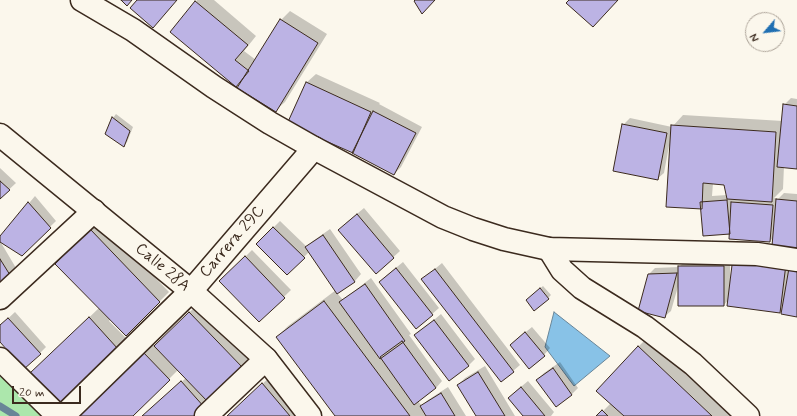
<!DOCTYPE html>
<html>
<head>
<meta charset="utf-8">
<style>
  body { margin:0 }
  #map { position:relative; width:797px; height:416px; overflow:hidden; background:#fbf7ec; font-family:Mynerve,sans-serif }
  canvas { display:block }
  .north { position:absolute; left:745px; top:12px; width:40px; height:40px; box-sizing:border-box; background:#fbf7ec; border:1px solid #aea59a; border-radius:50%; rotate:242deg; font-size:11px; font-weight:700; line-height:16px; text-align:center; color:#3b2a1e }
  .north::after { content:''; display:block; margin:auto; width:14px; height:18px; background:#1f6fb2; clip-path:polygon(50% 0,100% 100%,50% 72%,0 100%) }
  .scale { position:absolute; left:12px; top:386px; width:69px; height:18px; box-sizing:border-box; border:2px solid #3b2a1e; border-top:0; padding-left:5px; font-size:12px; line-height:14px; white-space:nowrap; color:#3b2a1e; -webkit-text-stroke:3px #fbf7ec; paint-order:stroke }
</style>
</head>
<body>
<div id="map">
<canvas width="797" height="416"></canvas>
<div class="north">N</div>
<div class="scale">20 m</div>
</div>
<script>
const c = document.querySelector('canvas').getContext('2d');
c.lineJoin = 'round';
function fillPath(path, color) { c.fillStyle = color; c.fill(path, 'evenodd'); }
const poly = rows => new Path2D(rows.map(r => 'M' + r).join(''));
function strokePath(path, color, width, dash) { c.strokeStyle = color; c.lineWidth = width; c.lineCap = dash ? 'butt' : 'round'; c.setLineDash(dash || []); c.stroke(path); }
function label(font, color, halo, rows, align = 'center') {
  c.font = font + ' Mynerve,sans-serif'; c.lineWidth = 3.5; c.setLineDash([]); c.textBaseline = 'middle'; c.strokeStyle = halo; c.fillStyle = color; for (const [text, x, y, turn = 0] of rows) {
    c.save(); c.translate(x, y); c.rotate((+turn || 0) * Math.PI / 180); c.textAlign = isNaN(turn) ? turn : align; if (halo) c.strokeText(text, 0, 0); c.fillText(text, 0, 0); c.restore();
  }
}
const green = poly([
  [0,376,48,416,0,416]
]);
const water = poly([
  [554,312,610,356,574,386,545,347,554,312]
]);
const shadow = poly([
  [197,0,214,0,256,36,244,51,256,60,281,20,290,11,327,34,285,102,275,111,245,78,196,2],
  [316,74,380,103,379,104,422,127,401,167,394,174,353,152,306,83],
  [791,98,797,99,797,168,784,166,783,189,774,198,778,199,784,193,797,194,797,247,774,237,770,241,731,233,702,208,671,146,669,146,664,173,657,179,623,125,630,118,672,127,683,115,783,121,784,105],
  [713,183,724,184,727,195,712,196],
  [116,114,133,127,127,142,124,145,106,134,113,118],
  [0,168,16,183,0,198],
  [35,196,56,221,22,254,0,241,0,238],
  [364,208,400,251,376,273,346,223],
  [100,221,169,292,126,335,111,319,109,321,127,339,118,348,40,364,99,308,57,264],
  [280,221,307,247,313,241,330,229,361,274,355,281,337,293,343,300,371,278,411,334,409,335,442,381,436,388,418,401,422,406,428,400,448,387,466,416,336,416,277,337,288,326,336,290,310,251,287,274,257,244],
  [0,241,16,268,0,283],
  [252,250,291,290,259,321,221,281],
  [686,260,730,260,730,280,731,280,797,261,797,316,783,309,780,312,729,299,724,305,679,283,671,311,664,317,649,274,655,268,679,267],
  [403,262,439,308,416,328,386,276],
  [442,263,520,365,513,371,423,279],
  [543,286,551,295,548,298,530,297],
  [198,304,251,358,192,416,143,416,186,378,178,370,132,416,77,416,152,343,155,346],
  [15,312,46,347,40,353,0,341,0,326],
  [441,314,475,359,468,366,416,335],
  [532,327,550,348,544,355,517,339],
  [649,336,735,416,598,416,611,403,638,347],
  [560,362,578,388,572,394,556,405,537,380,544,373],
  [485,366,515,416,477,416,458,385,465,378],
  [274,373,310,416,228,416],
  [528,381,554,412,551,416,524,416,516,391]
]);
const stream = poly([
  [0,406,16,416]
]);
const building = poly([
  [121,0,132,0,127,6,121,0],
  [137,0,177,0,153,28,130,8,137,0],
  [415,0,435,0,422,14,414,1,415,0],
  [569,0,618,0,593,27,566,3,569,0],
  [195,1,248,45,235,60,249,71,236,87,170,32,195,1],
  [280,19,318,43,276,112,237,88,280,19],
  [306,82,371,112,353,153,287,124,306,82],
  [783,104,797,106,797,169,777,167,783,104],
  [373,111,416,133,394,175,352,153,373,111],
  [112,117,130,131,124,147,105,134,112,117],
  [622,124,667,133,658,180,613,171,622,124],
  [671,125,776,132,772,202,727,199,724,185,703,183,702,209,666,207,671,125],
  [0,181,10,190,0,199,0,181],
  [776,199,797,201,797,248,772,246,776,199],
  [727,200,730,234,703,236,700,202,727,200],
  [28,202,51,228,22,256,0,242,0,236,28,202],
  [731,202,773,205,770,242,729,239,731,202],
  [357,214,394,258,376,274,338,230,357,214],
  [273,227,305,258,287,275,256,244,273,227],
  [90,229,160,302,126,336,55,264,90,229],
  [323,235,355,282,337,294,305,247,323,235],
  [245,256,285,298,259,322,219,281,245,256],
  [733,257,786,264,780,313,727,306,733,257],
  [0,259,10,275,0,284,0,259],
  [678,266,724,266,724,306,678,306,678,266],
  [396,268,433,315,416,329,379,282,396,268],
  [789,268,797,269,797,317,781,314,789,268],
  [435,269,514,372,501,382,421,279,435,269],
  [677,273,665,318,638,311,648,274,677,273],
  [365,284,405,341,380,359,339,302,365,284],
  [540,288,549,299,534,311,526,300,540,288],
  [324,301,410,416,335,416,276,337,324,301],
  [189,312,243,368,208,402,154,346,189,312],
  [89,317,118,349,59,404,30,373,89,317],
  [8,318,41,354,24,369,0,342,0,325,8,318],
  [434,320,469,366,449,381,414,335,434,320],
  [525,332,545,356,529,369,510,345,525,332],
  [402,341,436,388,414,405,380,357,402,341],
  [638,346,712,416,624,416,596,391,638,346],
  [142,351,170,380,133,416,76,416,142,351],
  [553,368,572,395,556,407,536,380,553,368],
  [478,372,505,416,476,416,457,385,478,372],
  [181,381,205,408,194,416,142,416,181,381],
  [262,383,290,416,227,416,262,383],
  [521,387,545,416,523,416,508,398,521,387],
  [441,393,455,416,426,416,420,406,441,393],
  [602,410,608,416,596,416,602,410]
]);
const street = poly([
  [549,249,562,270,582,288,645,327,693,364,748,416],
  [0,298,94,211],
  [0,359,58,416],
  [63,416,191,291,314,148],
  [206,416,266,359]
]);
const secondary = poly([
  [82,0,133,30,214,87,270,123,314,148,443,217,473,229,504,239,549,249,757,254,797,260],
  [0,135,191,291,266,359,310,416]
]);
const streetNames = [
  ["Carrera 29C",233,242,-49],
  ["Calle 28A",162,268,40]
];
fillPath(green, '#ace7ac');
fillPath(water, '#88c2e7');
strokePath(water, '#698597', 1);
fillPath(shadow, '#0003');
strokePath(stream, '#698597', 7);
fillPath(building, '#bcb3e4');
strokePath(building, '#3b2a1e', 1);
strokePath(street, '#3b2a1e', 25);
strokePath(secondary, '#3b2a1e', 25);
strokePath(street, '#fbf7ec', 22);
strokePath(secondary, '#fbf7ec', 22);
label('16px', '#3b2a1e', '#fbf7ec', streetNames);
</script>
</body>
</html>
